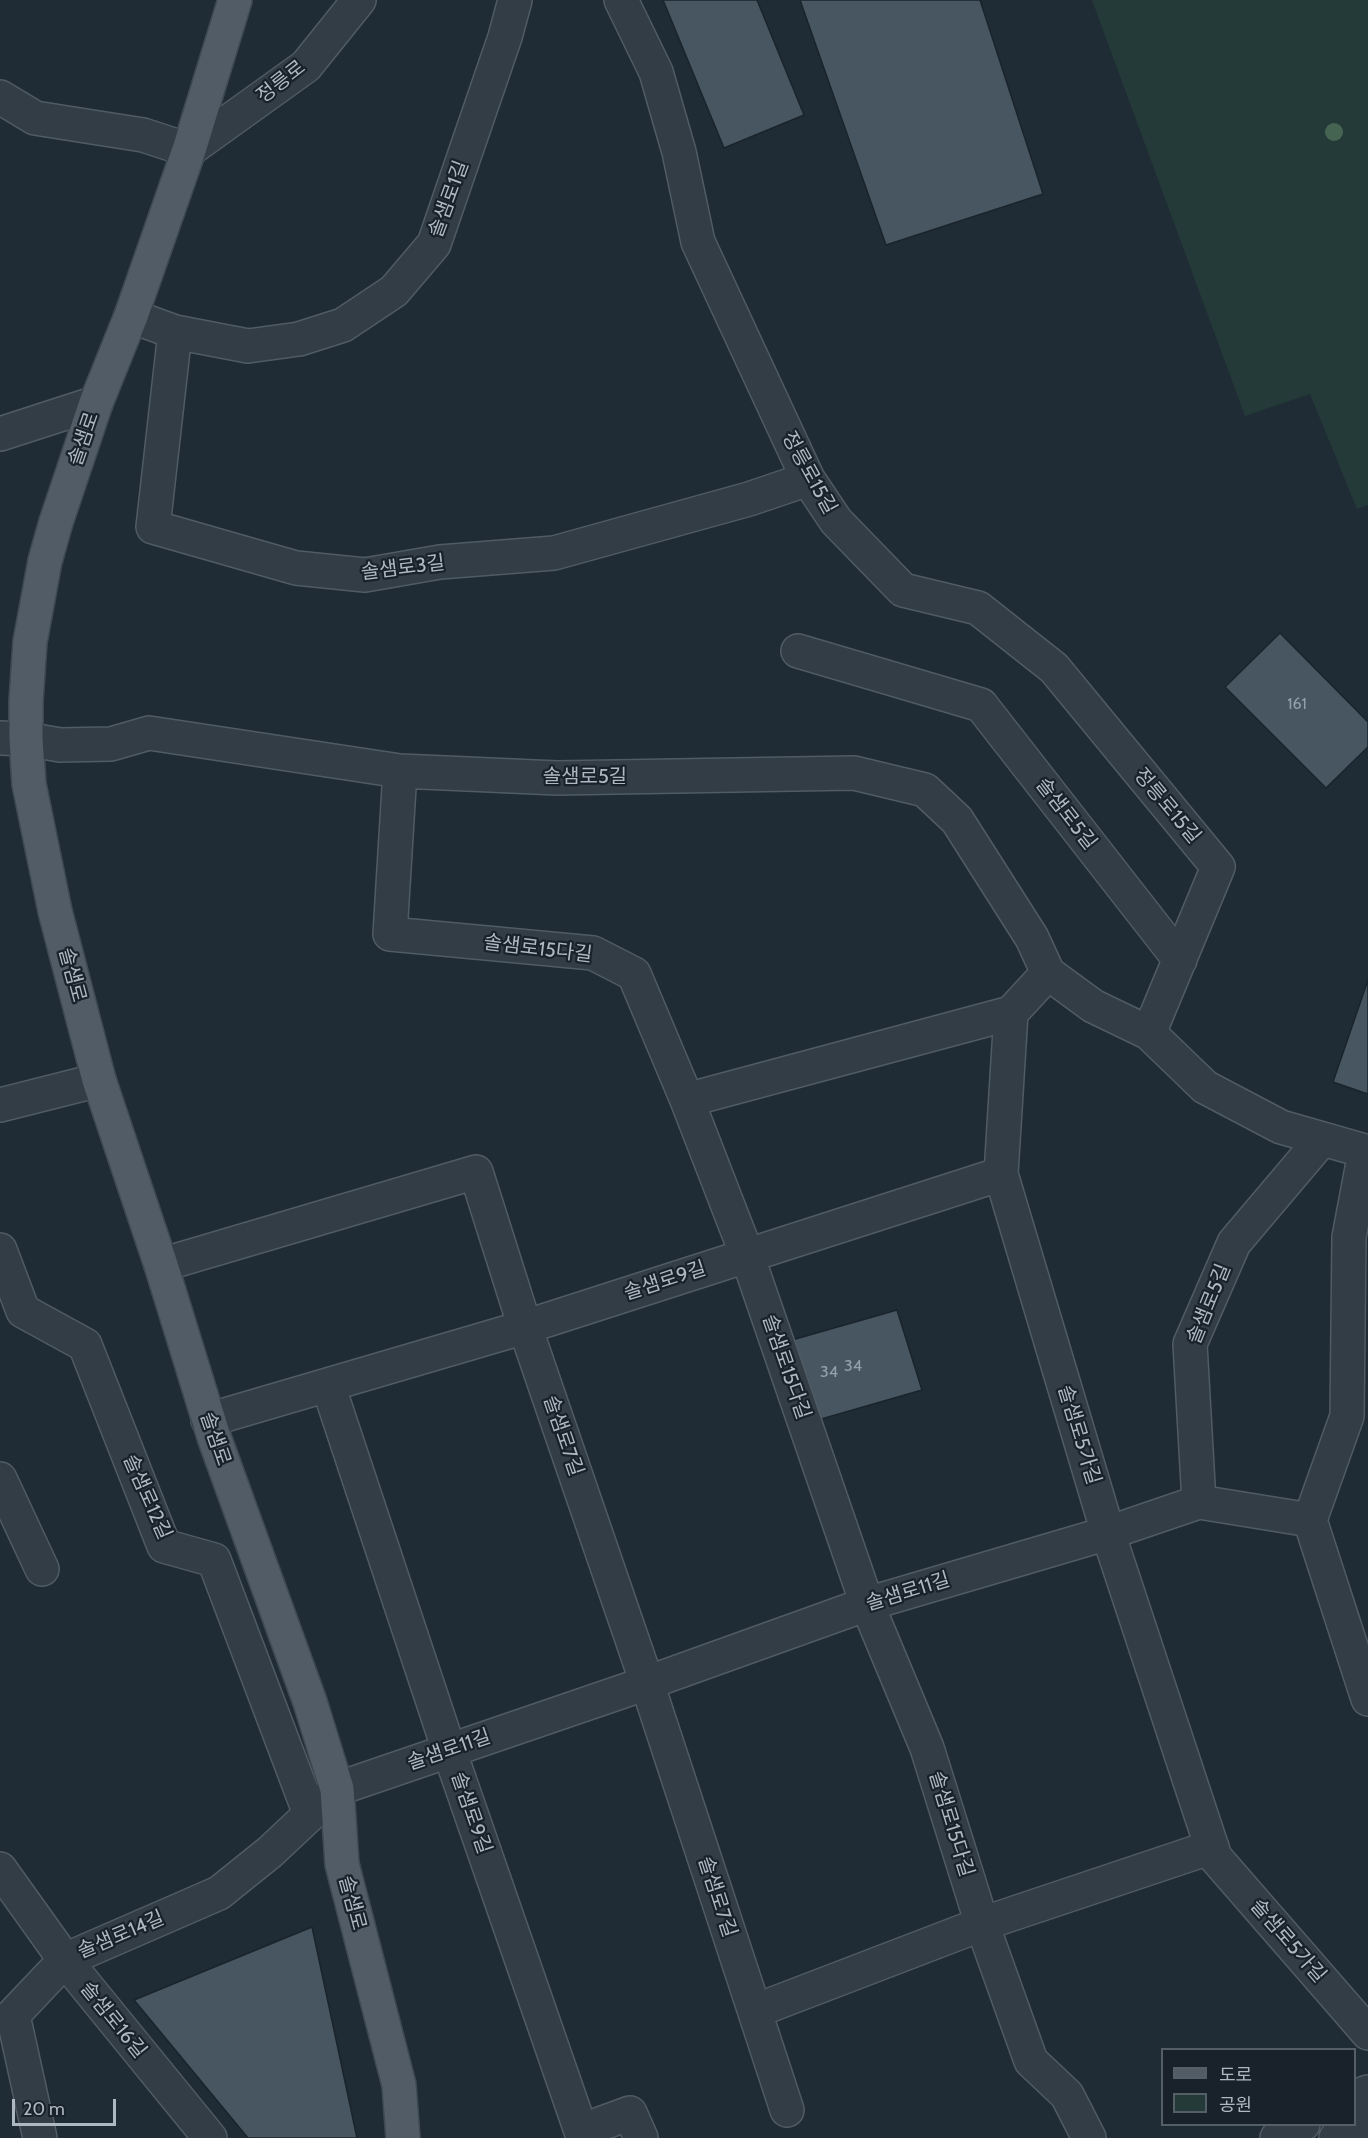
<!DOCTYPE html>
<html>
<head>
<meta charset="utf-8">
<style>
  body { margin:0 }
  #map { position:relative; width:1368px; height:2138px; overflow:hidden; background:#202c35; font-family:Cabin,"Noto Sans KR",sans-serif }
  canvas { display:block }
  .legend { position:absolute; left:1161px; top:2048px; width:195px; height:78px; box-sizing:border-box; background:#19222a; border:2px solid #545e67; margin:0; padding:8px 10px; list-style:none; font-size:18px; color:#adb8c3 }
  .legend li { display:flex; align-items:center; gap:12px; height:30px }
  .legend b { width:30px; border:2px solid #545e67 }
  .scale { position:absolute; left:12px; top:2099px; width:104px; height:27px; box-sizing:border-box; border:3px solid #adb8c3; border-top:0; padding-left:8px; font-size:18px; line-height:21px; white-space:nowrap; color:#adb8c3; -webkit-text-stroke:4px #19222a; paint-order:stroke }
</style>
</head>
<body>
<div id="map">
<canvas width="1368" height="2138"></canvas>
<ul class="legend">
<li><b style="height:8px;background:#515c66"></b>도로</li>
<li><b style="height:16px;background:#243a38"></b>공원</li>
</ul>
<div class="scale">20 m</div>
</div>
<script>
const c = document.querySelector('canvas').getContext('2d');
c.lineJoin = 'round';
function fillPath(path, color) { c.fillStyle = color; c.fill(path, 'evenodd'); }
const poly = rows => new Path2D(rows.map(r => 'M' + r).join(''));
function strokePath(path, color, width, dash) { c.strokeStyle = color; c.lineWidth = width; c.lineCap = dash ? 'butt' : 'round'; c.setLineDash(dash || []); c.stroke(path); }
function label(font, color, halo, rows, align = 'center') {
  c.font = font + ' Cabin,"Noto Sans KR",sans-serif'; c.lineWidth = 4.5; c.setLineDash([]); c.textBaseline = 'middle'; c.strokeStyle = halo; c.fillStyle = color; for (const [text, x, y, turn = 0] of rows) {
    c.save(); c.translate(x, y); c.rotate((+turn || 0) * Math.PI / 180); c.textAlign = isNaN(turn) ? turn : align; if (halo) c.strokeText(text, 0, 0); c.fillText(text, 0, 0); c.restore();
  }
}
const green = poly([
  [1092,0,1368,0,1368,505,1357,509,1310,394,1245,416]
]);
const building = poly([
  [663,0,757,0,804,115,724,148,663,0],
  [800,0,980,0,1043,194,886,245,800,0],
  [1280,633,1368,722,1368,747,1326,788,1225,687,1280,633],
  [1368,980,1368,1094,1333,1082,1368,980],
  [897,1310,922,1390,811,1422,785,1342,897,1310],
  [312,1927,357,2138,248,2138,134,2000,312,1927]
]);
const minor = poly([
  [621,0,656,72,679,152,698,242,808,479,836,521,903,590,978,608,1054,668,1218,867,1149,1033],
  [0,97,35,118,143,135,189,150,306,66,359,0],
  [131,316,175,332,248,346,299,339,343,325,394,291,434,244,505,37,515,0],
  [175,332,153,527,296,568,365,575,440,562,554,553,749,499,808,479],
  [0,434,96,403],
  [798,651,981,705,1180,960],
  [0,738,26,739,60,745,111,744,149,733,400,771,557,778,854,773,925,790,957,820,1032,938,1048,973,1093,1006,1149,1033,1205,1087,1281,1127,1368,1152],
  [400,771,390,934,593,953,634,974,687,1100,747,1255,867,1604,927,1748,982,1924,1031,2061,1067,2095,1089,2138],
  [1011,1013,1001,1174,1108,1533,1215,1857,1368,2033],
  [687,1100,1011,1013,1048,973],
  [0,1105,99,1080],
  [0,1250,23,1311,85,1345,164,1546,214,1560,310,1814],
  [161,1265,476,1172,525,1327,647,1683,787,2110],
  [328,1385,449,1750,581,2131,630,2113,641,2138],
  [208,1420,525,1327,1001,1174],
  [0,1479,42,1569],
  [1199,1502,1190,1344,1234,1243,1322,1139],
  [1310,1520,1347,1416,1349,1237,1365,1152],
  [0,1869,65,1960,210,2138],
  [755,2011,982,1924,1212,1847],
  [13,2015,65,1960,219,1893,270,1852,337,1789,647,1683,867,1604,1108,1533,1199,1502,1310,1520,1368,1699],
  [13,2015,40,2138],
  [1354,2097,1368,2092],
  [1277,2138,1303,2124],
  [1336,2138,1368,2121]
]);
const major = poly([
  [235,0,189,150,131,316,96,403,56,522,45,561,30,642,26,701,26,739,29,784,55,911,99,1080,161,1265,214,1437,310,1702,337,1789,342,1864,399,2085,403,2138]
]);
const trees = [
  [1334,132]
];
const numberNames = [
  ["161",1297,704],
  ["34",853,1366],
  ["34",829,1372]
];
const streetNames = [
  ["정릉로",281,82,-38],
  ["솔샘로1길",449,199,-70],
  ["솔샘로",84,439,-71],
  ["정릉로15길",809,473,61],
  ["솔샘로3길",403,568,-7],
  ["솔샘로5길",585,777],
  ["정릉로15길",1167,806,50],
  ["솔샘로5길",1066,814,52],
  ["솔샘로15다길",538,949,7],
  ["솔샘로",72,975,75],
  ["솔샘로9길",665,1281,-18],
  ["솔샘로5길",1209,1304,-68],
  ["솔샘로15다길",786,1367,71],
  ["솔샘로5가길",1079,1435,73],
  ["솔샘로7길",563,1436,71],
  ["솔샘로",215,1439,71],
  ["솔샘로12길",147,1497,66],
  ["솔샘로11길",908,1592,-17],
  ["솔샘로11길",449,1750,-19],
  ["솔샘로9길",471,1813,71],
  ["솔샘로15다길",951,1824,73],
  ["솔샘로7길",717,1897,72],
  ["솔샘로",352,1903,75],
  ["솔샘로14길",121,1935,-23],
  ["솔샘로5가길",1288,1941,49],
  ["솔샘로16길",113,2020,51]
];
fillPath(green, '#243a38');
fillPath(building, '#485661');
strokePath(building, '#1a242c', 1.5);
strokePath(minor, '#505b64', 36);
strokePath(major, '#3f4952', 36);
strokePath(minor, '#333d46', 33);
strokePath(major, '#515c66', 33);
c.fillStyle = '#466452';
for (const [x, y] of trees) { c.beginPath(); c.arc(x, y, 9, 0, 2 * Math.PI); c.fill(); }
label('16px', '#94a0aa', null, numberNames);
label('20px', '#adb8c3', '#19222a', streetNames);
</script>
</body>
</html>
